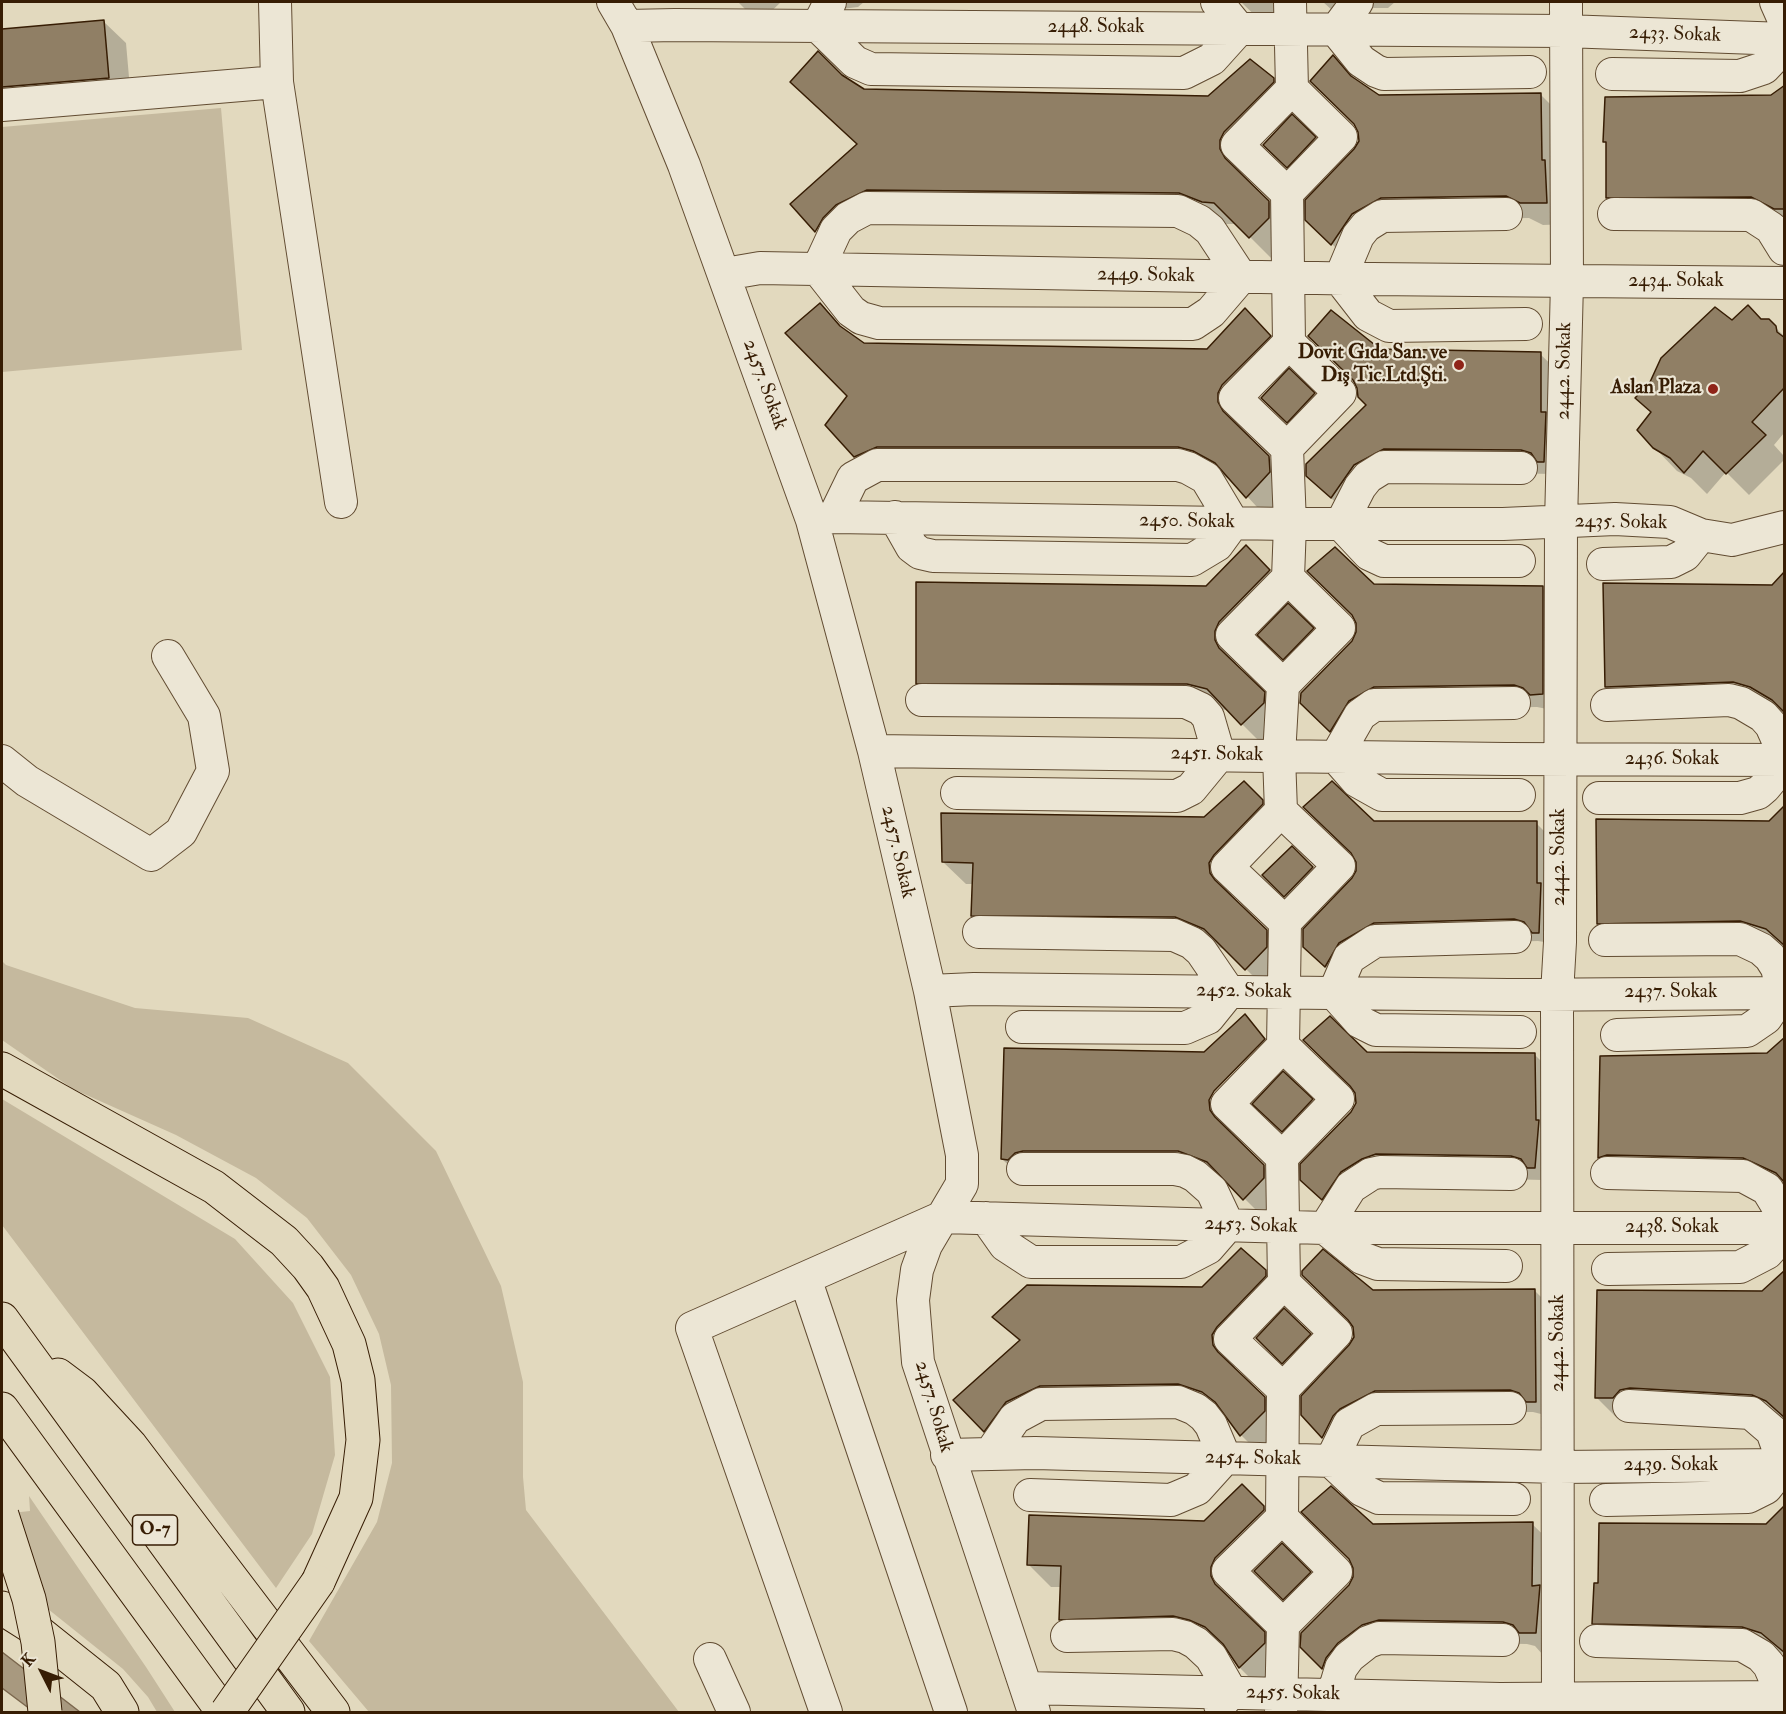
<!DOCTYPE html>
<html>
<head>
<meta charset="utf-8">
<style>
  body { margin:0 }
  #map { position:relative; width:1786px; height:1714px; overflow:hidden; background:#e2d9be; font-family:"IM FELL Double Pica",serif }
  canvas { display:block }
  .frame { position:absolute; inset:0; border:3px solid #371d04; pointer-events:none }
  .north { position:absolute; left:12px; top:1642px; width:60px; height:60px; -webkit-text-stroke:4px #ece6d5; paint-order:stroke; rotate:312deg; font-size:16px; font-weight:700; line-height:24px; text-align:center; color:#371d04 }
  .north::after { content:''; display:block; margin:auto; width:21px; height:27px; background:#371d04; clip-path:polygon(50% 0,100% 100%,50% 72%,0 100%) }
</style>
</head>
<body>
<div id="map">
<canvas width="1786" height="1714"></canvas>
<div class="frame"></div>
<div class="north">K</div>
</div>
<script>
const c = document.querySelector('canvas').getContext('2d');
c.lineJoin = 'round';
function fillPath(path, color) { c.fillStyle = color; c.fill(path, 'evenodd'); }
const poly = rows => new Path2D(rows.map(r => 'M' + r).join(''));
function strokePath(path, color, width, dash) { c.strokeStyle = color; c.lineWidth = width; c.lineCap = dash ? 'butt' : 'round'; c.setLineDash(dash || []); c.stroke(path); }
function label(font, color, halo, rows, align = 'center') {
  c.font = font + ' "IM FELL Double Pica",serif'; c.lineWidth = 4.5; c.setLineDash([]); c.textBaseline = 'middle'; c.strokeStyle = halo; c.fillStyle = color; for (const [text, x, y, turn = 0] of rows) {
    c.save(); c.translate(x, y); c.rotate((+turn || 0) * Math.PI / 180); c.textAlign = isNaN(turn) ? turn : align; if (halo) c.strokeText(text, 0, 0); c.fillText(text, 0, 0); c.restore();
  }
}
const green = poly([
  [221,108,242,350,2,372,2,127],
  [2,961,6,965,135,1008,248,1018,348,1063,436,1151,501,1286,523,1382,523,1477,526,1510,679,1712,369,1712,309,1641,377,1522,392,1463,391,1385,379,1334,351,1275,307,1218,256,1178,176,1135,73,1089,2,1040],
  [2,1099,235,1239,293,1303,330,1377,335,1455,312,1534,276,1588,2,1225],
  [29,1496,146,1667,175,1712,157,1712,148,1697,123,1669,18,1585,2,1576,2,1514,30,1511]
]);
const water = poly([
  [2,1652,80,1712,34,1712,2,1688,2,1652]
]);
const shadow = poly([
  [738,2,781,2,759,23],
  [815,2,864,2,858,7,842,9],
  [1241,2,1304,2,1272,32],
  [1323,2,1395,2,1388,8,1372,8,1353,29],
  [103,21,126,43,131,100,2,109,2,31],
  [1333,57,1358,82,1379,96,1541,95,1563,117,1568,224,1543,225,1529,218,1404,220,1374,237,1354,266,1307,219,1360,141,1360,131],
  [842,76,863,91,1209,97,1273,79,1296,102,1242,163,1241,173,1291,225,1291,240,1272,259,1237,224,1225,224,1202,215,890,212,858,227,838,253,792,204,858,145,792,82],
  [1784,87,1784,223,1630,220,1608,197,1607,144,1604,141,1772,97],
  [1292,117,1337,161,1310,189,1287,167],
  [820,305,846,332,864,344,1208,351,1267,332,1292,359,1239,417,1240,427,1291,480,1269,520,1233,481,1217,473,878,479,855,456,849,396],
  [1768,320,1784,336,1784,433,1774,445,1784,456,1784,460,1749,495,1726,472,1707,494,1691,478,1677,471,1654,447,1652,413,1637,398,1732,322],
  [1379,351,1540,354,1563,376,1552,474,1406,471,1376,488,1354,520,1308,476,1368,405],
  [1289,371,1336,417,1310,444,1285,420],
  [1246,548,1291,594,1237,653,1236,663,1241,671,1286,716,1264,746,1229,711,1210,706,940,705,917,683,1207,588],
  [1784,573,1784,716,1769,707,1629,709,1606,687,1772,587],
  [1374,586,1542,588,1565,610,1547,709,1537,707,1397,709,1371,723,1353,753,1302,702,1353,642,1358,632,1358,622],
  [1288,606,1335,652,1306,681,1260,635],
  [1244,783,1284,823,1231,886,1232,896,1289,954,1268,991,1228,951,1198,939,995,938,973,915,974,884,966,884,943,862,1205,819],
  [1784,807,1784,949,1764,943,1621,946,1599,923,1770,822],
  [1373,823,1536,823,1558,845,1556,955,1544,942,1538,941,1397,945,1361,966,1348,988,1304,946,1353,879],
  [1292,848,1335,890,1308,918,1264,875],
  [1244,1016,1286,1062,1232,1122,1231,1132,1236,1139,1286,1189,1267,1221,1230,1184,1202,1173,1025,1181,1002,1159,1205,1053],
  [1257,1046,1259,1048,1210,1098,1208,1096],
  [1784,1039,1784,1188,1621,1179,1599,1157,1768,1054],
  [1366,1054,1534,1054,1557,1077,1542,1180,1399,1176,1325,1202,1302,1179,1357,1103],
  [1311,1101,1334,1123,1305,1153,1277,1126],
  [1265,1271,1288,1294,1234,1358,1235,1368,1287,1421,1263,1457,1241,1435,1226,1414,1201,1406,1063,1408,1028,1425,1007,1453,985,1431,1020,1342,994,1317,1202,1288],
  [1784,1272,1784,1421,1776,1417,1618,1419,1596,1397,1763,1293],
  [1372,1291,1535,1291,1557,1313,1550,1423,1541,1414,1533,1412,1398,1413,1362,1431,1345,1459,1302,1414,1350,1346],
  [1310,1335,1332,1357,1305,1385,1280,1361],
  [1242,1486,1286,1530,1232,1590,1233,1600,1237,1607,1287,1656,1262,1690,1240,1668,1228,1649,1213,1641,1082,1642,1060,1620,1061,1587,1051,1587,1028,1564,1204,1523],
  [1784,1508,1784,1654,1767,1649,1616,1646,1594,1623,1767,1526],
  [1532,1524,1555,1546,1543,1655,1535,1646,1527,1644,1402,1642,1384,1647,1360,1665,1345,1689,1302,1646,1350,1586,1372,1525],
  [1282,1545,1332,1595,1306,1621,1256,1571]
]);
const building = poly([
  [104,20,109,78,2,87,2,29,104,20],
  [818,51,842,75,864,89,1208,96,1250,59,1274,78,1274,82,1224,132,1220,140,1220,149,1225,158,1269,201,1269,218,1249,238,1214,203,1202,202,1179,193,867,190,836,205,823,218,815,232,790,204,857,144,790,82,818,51],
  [1333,55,1351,76,1379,95,1541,93,1542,160,1545,160,1547,203,1520,203,1506,196,1381,198,1352,214,1331,245,1305,220,1305,200,1354,149,1359,141,1358,132,1354,124,1310,81,1333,55],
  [1785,85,1785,209,1774,209,1751,197,1606,198,1606,142,1603,142,1605,97,1771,95,1785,85],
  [1292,114,1316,137,1287,168,1263,145,1292,114],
  [820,303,840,326,864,343,1207,349,1245,308,1271,336,1222,385,1218,393,1218,402,1223,411,1269,456,1270,472,1246,498,1215,463,1193,451,1178,447,877,447,854,457,825,425,847,396,785,333,820,303],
  [1748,305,1761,319,1769,319,1776,326,1777,332,1785,338,1785,387,1752,422,1766,435,1726,474,1703,451,1684,473,1670,458,1653,448,1637,430,1651,412,1635,398,1650,382,1661,358,1715,307,1732,320,1748,305],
  [1331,310,1380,349,1541,352,1541,412,1546,412,1544,462,1537,462,1531,453,1521,450,1384,449,1354,465,1331,498,1306,476,1306,464,1366,405,1358,397,1357,388,1353,380,1308,336,1331,310],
  [1289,368,1315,393,1287,423,1261,398,1289,368],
  [1246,545,1270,570,1219,622,1215,631,1215,640,1219,648,1265,692,1264,703,1241,725,1207,689,1187,684,916,684,916,582,1206,586,1246,545],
  [1335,547,1374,584,1543,586,1543,694,1530,695,1523,688,1514,685,1374,687,1349,701,1330,732,1300,703,1301,693,1352,641,1356,632,1356,623,1352,615,1307,571,1335,547],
  [1785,571,1785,713,1772,700,1750,687,1733,682,1605,687,1603,583,1772,585,1785,571],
  [1288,603,1314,628,1283,660,1257,635,1288,603],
  [1244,781,1263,800,1263,804,1214,855,1209,863,1210,873,1215,880,1267,930,1267,947,1245,970,1204,929,1175,917,971,916,973,863,942,862,941,813,1204,817,1244,781],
  [1332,781,1374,821,1537,821,1537,883,1541,883,1539,933,1532,933,1524,922,1514,919,1374,923,1339,943,1325,967,1303,947,1303,929,1352,878,1356,871,1356,862,1351,853,1303,807,1332,781],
  [1785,805,1785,946,1766,929,1740,921,1597,924,1596,819,1769,821,1785,805],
  [1292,846,1313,867,1284,897,1262,875,1292,846],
  [1245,1014,1265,1039,1214,1091,1209,1100,1210,1110,1215,1117,1264,1165,1264,1178,1243,1200,1207,1162,1178,1151,1023,1151,1015,1153,1008,1160,1001,1159,1004,1048,1204,1052,1245,1014],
  [1330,1016,1367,1052,1535,1053,1536,1120,1539,1120,1535,1168,1527,1168,1521,1159,1511,1156,1376,1154,1362,1159,1341,1172,1322,1200,1300,1180,1300,1164,1351,1112,1356,1103,1355,1093,1350,1086,1303,1040,1330,1016],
  [1785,1037,1785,1183,1776,1173,1743,1158,1607,1155,1598,1158,1600,1056,1767,1053,1785,1037],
  [1283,1071,1313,1099,1282,1132,1252,1104,1283,1071],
  [1241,1248,1266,1270,1266,1276,1217,1327,1212,1335,1213,1345,1218,1352,1265,1397,1265,1411,1240,1436,1215,1402,1202,1392,1178,1384,1040,1386,1006,1402,984,1432,953,1400,1020,1340,992,1317,1027,1285,1202,1287,1241,1248],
  [1323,1249,1373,1290,1535,1289,1536,1402,1526,1402,1519,1393,1510,1390,1375,1391,1340,1409,1333,1416,1322,1438,1301,1415,1301,1396,1349,1345,1354,1337,1353,1327,1348,1320,1302,1275,1302,1271,1323,1249],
  [1785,1270,1785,1418,1766,1401,1752,1395,1630,1388,1620,1390,1613,1398,1595,1398,1597,1290,1762,1291,1785,1270],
  [1284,1308,1311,1334,1282,1364,1256,1338,1284,1308],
  [1242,1484,1264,1506,1264,1510,1215,1558,1211,1567,1211,1576,1215,1584,1265,1632,1265,1643,1239,1668,1223,1644,1205,1627,1189,1620,1173,1616,1059,1620,1061,1566,1027,1565,1029,1515,1204,1521,1242,1484],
  [1331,1486,1373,1524,1533,1522,1532,1586,1540,1585,1536,1633,1519,1633,1513,1625,1503,1622,1379,1620,1362,1625,1338,1643,1326,1658,1322,1669,1300,1647,1301,1633,1349,1585,1353,1577,1353,1568,1349,1559,1301,1512,1331,1486],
  [1785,1505,1785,1653,1761,1633,1742,1627,1592,1624,1594,1583,1598,1583,1599,1523,1766,1524,1785,1505],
  [1282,1543,1311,1572,1283,1600,1254,1571,1282,1543]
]);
const minor = poly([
  [275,2,277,82,341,502],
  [613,2,627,26,684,165,812,520,874,751,930,991,962,1155,962,1184,926,1245,917,1270,913,1300,918,1362,1034,1712],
  [830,2,818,26,855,62,871,69,1184,73,1212,59,1239,29,1217,2],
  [1357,2,1336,30,1361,61,1376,71,1384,74,1530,72],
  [1776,2,1784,20],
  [627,26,675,25,1565,31,1784,39],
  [1612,74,1740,76,1764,68,1784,47],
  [2,105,277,82],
  [1287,193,1341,137,1292,89],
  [867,208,1178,211,1199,221,1210,230,1241,277,1211,312,1193,324,879,323,861,318,851,311,818,269,836,230,848,218,867,208],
  [1506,214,1382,216,1366,226,1358,236,1340,279,1368,315,1389,326,1526,324],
  [1614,214,1751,215,1771,228,1784,249],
  [725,274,760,268,1372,279,1784,283],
  [1287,448,1340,393,1289,343],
  [834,517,853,478,877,465,1178,465,1188,468,1206,478,1233,523,1217,545,1192,560,933,556,920,553,912,547,895,517],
  [812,520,834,517,1290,524,1503,524,1615,519,1670,522,1701,535,1732,540,1784,527],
  [1519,561,1384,561,1369,554,1341,524,1360,487,1368,477,1384,467,1521,468],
  [1603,564,1671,562,1685,555,1701,535],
  [1283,685,1232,635,1288,578,1290,524,1287,448,1235,398,1289,343,1287,193,1237,145,1292,89,1290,2],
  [922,700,1186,702,1201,709,1208,717,1219,755,1191,789,1177,796,957,793],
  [1514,703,1374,705,1360,715,1336,757,1357,781,1382,795,1519,795],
  [1607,705,1729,700,1741,703,1763,716,1771,725,1784,754],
  [874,751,1506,759,1784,760],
  [2,761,27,781,151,855,181,832,213,771,204,716,168,656],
  [1599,798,1740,798,1758,793,1765,787,1784,764],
  [1281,811,1227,867,1285,922],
  [979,932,1174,935,1192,943,1201,951,1229,992,1208,1018,1185,1028,1022,1027],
  [1515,937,1375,941,1349,958,1334,993,1360,1022,1376,1030,1520,1032],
  [1605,940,1740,939,1761,949,1770,957,1777,968,1783,993,1766,1018,1747,1031,1617,1035],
  [930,991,974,989,1508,995,1784,993],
  [1282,1157,1338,1099,1283,1046],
  [1607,1173,1743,1176,1767,1189,1784,1217],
  [986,1218,1005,1245,1031,1262,1181,1262,1208,1248,1228,1225,1212,1191,1195,1176,1185,1171,1175,1169,1023,1169],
  [1506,1266,1378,1264,1362,1258,1325,1228,1351,1187,1371,1174,1380,1172,1511,1174],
  [1608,1269,1740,1267,1767,1253,1784,1234],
  [805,1278,951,1712],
  [1283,1389,1230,1339,1284,1283,1282,1157,1227,1104,1283,1046,1285,922,1339,866,1281,811,1279,756,1283,685,1339,628,1288,578],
  [1510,1408,1376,1409,1349,1424,1331,1461,1362,1490,1379,1498,1514,1499],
  [990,1454,1015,1418,1041,1404,1178,1402,1195,1409,1204,1416,1211,1425,1225,1458,1197,1489,1171,1500,1030,1495],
  [947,1455,1035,1453,1558,1467,1784,1465],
  [1606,1500,1748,1497,1766,1488,1784,1465,1772,1431,1751,1413,1629,1406],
  [1283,1625,1228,1571,1282,1518,1283,1389,1336,1333,1284,1283],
  [1067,1636,1173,1634,1185,1637,1196,1643,1211,1657,1231,1692,1220,1705],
  [1596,1641,1742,1645,1761,1656,1769,1665,1783,1697,1773,1712],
  [710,1659,734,1712],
  [1027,1688,1500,1699,1784,1697],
  [1345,1710,1333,1695,1341,1668,1349,1657,1368,1642,1379,1638,1503,1640],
  [826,1712,692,1328,943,1217,1325,1228,1784,1228],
  [1281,1712,1283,1625,1336,1572,1282,1518],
  [1558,1712,1557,994,1560,942,1561,523,1567,282,1566,2]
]);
const major = poly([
  [2,1608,32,1627,106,1686,122,1712]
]);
const highway = poly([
  [2,1069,214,1187,284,1241,308,1267,323,1288,349,1344,358,1380,363,1440,356,1498,318,1582],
  [2,1319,288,1712],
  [58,1375,82,1393,131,1446,333,1712],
  [2,1409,223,1712]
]);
const highwayBridge = poly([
  [2,1515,29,1599,38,1642,45,1712],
  [227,1712,318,1582]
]);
const markers = [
  [1459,365,6,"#8f2418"],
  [1713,389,6,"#8f2418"]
];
const shields = [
  [155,1530,45]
];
const shieldNames = [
  ["O-7",155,1530]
];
const streetNames = [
  ["2448. Sokak",1096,28],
  ["2433. Sokak",1675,35,2],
  ["2449. Sokak",1146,276,1],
  ["2434. Sokak",1676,282],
  ["2442. Sokak",1565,371,-89],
  ["2457. Sokak",764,385,70],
  ["2450. Sokak",1187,522,1],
  ["2435. Sokak",1621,523,1],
  ["2451. Sokak",1217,755,1],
  ["2436. Sokak",1672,760],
  ["2457. Sokak",897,852,77],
  ["2442. Sokak",1560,857,-90],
  ["2452. Sokak",1244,992,1],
  ["2437. Sokak",1671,993],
  ["2453. Sokak",1251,1226,2],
  ["2438. Sokak",1672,1228],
  ["2442. Sokak",1559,1343,-90],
  ["2457. Sokak",933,1407,74],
  ["2454. Sokak",1253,1459,1],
  ["2439. Sokak",1671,1466],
  ["2455. Sokak",1293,1694,1]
];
const poiNames = [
  ["Dovit Gıda San. ve",1447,354],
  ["Dış Tic.Ltd.Şti.",1447,377],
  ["Aslan Plaza",1701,389]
];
fillPath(green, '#c5b99e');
fillPath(water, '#a8997f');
strokePath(water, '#7b674e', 1.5);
fillPath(shadow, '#0003');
fillPath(building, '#907f65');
strokePath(building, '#371d04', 1.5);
strokePath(minor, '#624c32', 34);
strokePath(major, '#371d04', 35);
strokePath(highway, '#371d04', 35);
strokePath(minor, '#ece6d5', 32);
strokePath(major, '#e2d9be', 33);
strokePath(highway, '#e2d9be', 33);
strokePath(highwayBridge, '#371d04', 35, []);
strokePath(highwayBridge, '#e2d9be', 33);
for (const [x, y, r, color] of markers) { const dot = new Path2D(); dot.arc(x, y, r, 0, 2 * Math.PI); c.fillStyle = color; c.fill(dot); strokePath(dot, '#ece6d5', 2); }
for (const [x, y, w] of shields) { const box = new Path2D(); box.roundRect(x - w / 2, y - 15, w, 30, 4.5); c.fillStyle = '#ece6d5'; c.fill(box); strokePath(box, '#371d04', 1.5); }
label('bold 18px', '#371d04', null, shieldNames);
label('20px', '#371d04', '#ece6d5', streetNames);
label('bold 20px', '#371d04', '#ece6d5', poiNames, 'right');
</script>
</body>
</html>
